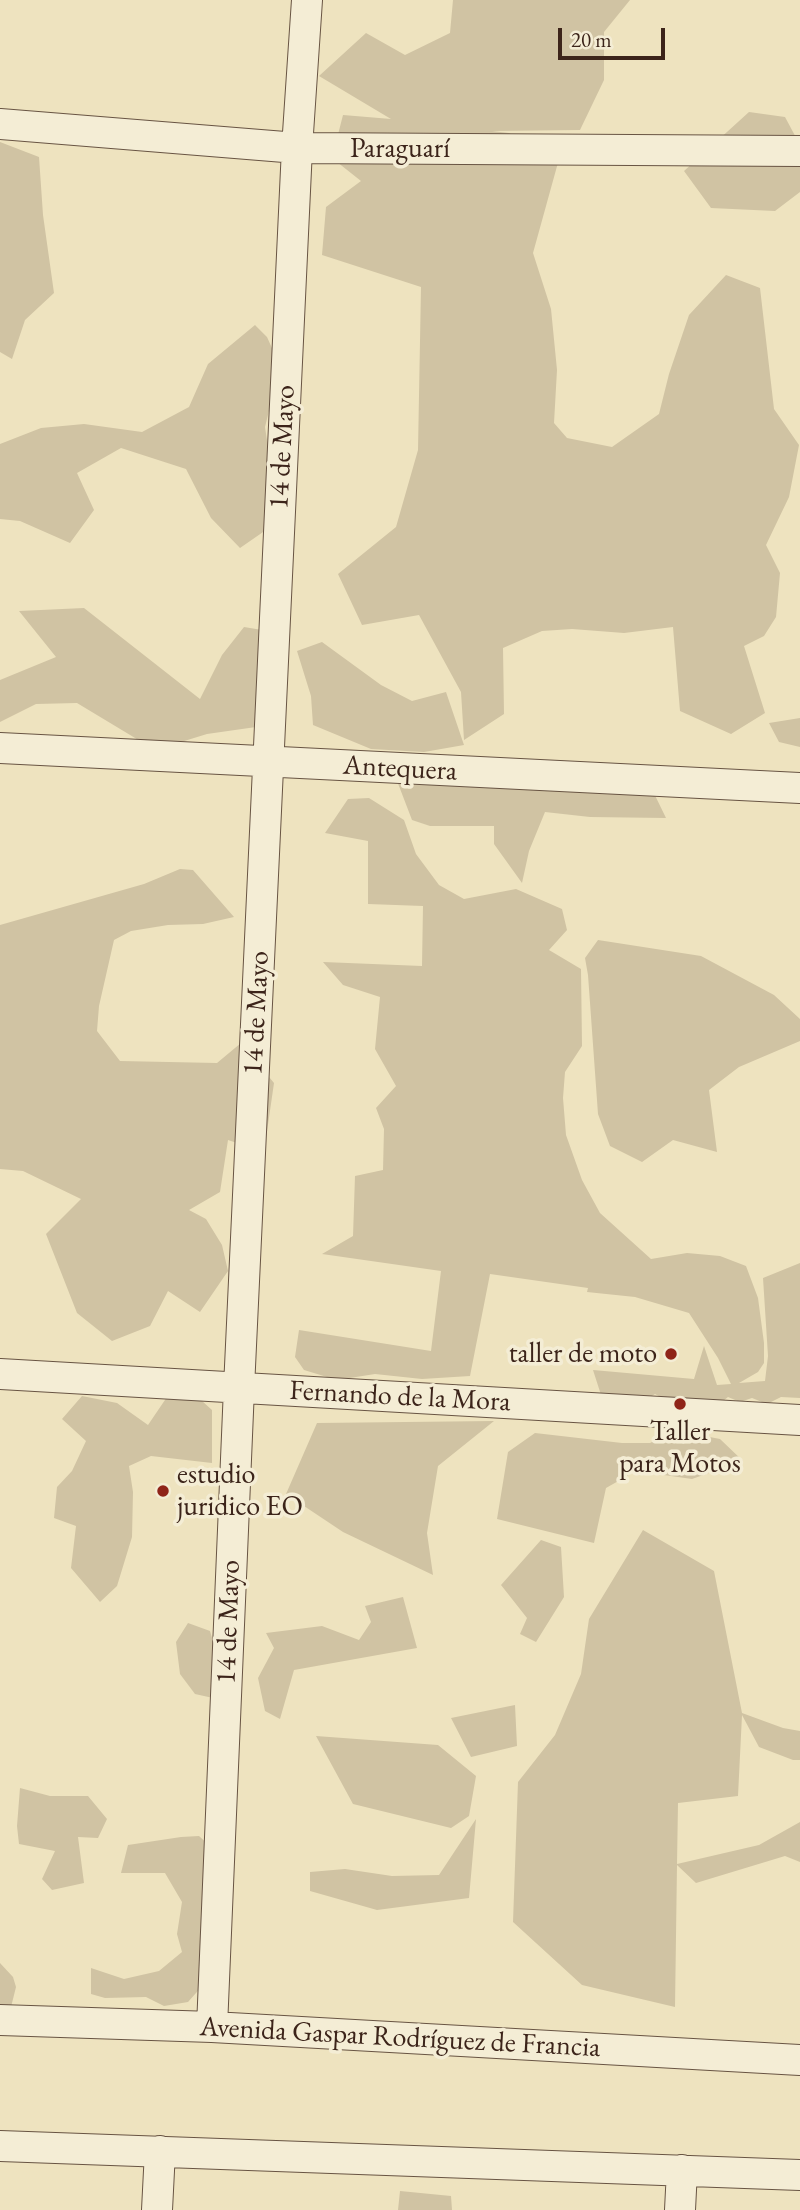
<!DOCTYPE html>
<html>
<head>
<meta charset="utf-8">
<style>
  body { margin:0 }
  #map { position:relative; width:800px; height:2210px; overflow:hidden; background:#eee3bf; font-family:"EB Garamond",serif }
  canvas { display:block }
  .scale { position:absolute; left:558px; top:28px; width:107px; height:32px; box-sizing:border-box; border:4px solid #3c241a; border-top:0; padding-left:9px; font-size:21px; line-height:24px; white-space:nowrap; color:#3c241a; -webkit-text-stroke:5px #f4edd5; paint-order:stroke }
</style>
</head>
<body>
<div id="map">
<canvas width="800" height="2210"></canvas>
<div class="scale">20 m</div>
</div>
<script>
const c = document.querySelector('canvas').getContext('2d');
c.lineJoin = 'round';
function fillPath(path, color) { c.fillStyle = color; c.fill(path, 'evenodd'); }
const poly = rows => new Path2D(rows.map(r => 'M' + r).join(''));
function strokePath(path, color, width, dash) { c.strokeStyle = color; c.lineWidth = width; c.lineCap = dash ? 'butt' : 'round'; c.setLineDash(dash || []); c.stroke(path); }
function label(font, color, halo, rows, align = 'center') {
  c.font = font + ' "EB Garamond",serif'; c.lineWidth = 7; c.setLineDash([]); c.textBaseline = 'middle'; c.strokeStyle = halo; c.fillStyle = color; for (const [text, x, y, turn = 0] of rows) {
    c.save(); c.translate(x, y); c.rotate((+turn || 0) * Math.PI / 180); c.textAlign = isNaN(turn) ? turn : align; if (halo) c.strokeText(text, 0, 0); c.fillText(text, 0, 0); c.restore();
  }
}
const green = poly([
  [453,0,630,0,604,32,604,80,580,130,492,131,509,133,559,159,533,253,551,309,557,370,554,423,567,438,612,447,659,414,669,374,689,315,726,275,760,288,774,409,799,445,789,497,766,545,780,573,776,617,764,636,744,646,765,713,731,734,680,711,673,627,624,633,572,629,542,631,503,648,504,714,464,740,461,692,419,615,362,625,338,574,396,527,418,450,421,287,322,255,326,207,361,181,332,158,343,115,391,119,319,76,366,33,405,55,450,33],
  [749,112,785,117,800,145,800,192,775,211,711,208,684,171],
  [0,142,39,157,43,215,54,293,25,320,12,359,0,352],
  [255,325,267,337,280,366,265,427,273,481,266,530,240,548,211,518,186,469,121,448,77,473,94,510,70,543,20,521,0,519,0,444,41,428,84,424,142,432,189,407,208,364],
  [84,608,200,699,222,655,244,627,274,632,256,727,207,734,155,750,77,703,36,704,0,722,0,680,56,657,19,611],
  [322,642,381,685,412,701,446,692,464,745,424,752,371,749,313,725,311,696,297,651],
  [800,718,800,747,779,742,769,723],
  [394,773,648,781,666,818,590,817,545,812,529,851,522,883,494,844,494,826,430,826,412,820],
  [369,798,404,820,416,854,439,885,464,899,516,889,562,909,567,930,549,950,581,969,582,1046,565,1072,563,1098,566,1135,582,1180,600,1213,651,1259,687,1253,720,1256,746,1266,758,1298,764,1343,764,1363,758,1372,739,1383,765,1381,768,1356,763,1278,800,1263,800,1398,781,1397,767,1404,752,1398,740,1402,728,1397,718,1405,685,1410,655,1394,637,1405,602,1398,593,1370,694,1379,704,1346,717,1385,731,1384,718,1358,689,1313,635,1297,587,1292,588,1288,490,1274,470,1376,422,1379,375,1374,337,1380,304,1370,295,1357,299,1330,431,1351,441,1271,322,1254,353,1236,355,1176,383,1170,384,1129,376,1108,396,1086,375,1049,380,997,343,985,323,962,422,966,423,906,368,904,368,841,325,833,348,799],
  [180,869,193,870,234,917,203,924,168,925,131,931,114,940,99,1006,97,1031,120,1061,217,1063,241,1043,274,1083,264,1152,228,1140,220,1192,189,1210,206,1219,222,1245,228,1271,200,1312,168,1291,150,1326,112,1341,77,1313,46,1234,81,1199,23,1171,0,1169,0,925,144,884],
  [598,940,701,956,774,995,800,1019,800,1041,739,1067,709,1090,717,1152,673,1140,642,1162,610,1146,598,1114,588,975,585,958],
  [192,1392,212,1410,212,1463,151,1456,129,1466,133,1492,132,1537,117,1586,100,1602,71,1568,76,1526,54,1518,57,1487,72,1471,86,1441,62,1419,82,1396,117,1403,148,1425,167,1397],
  [494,1421,438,1466,427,1533,433,1575,343,1532,286,1494,317,1423],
  [535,1433,622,1443,650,1443,671,1433,689,1433,720,1439,743,1461,692,1479,636,1471,606,1488,594,1543,497,1519,508,1452],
  [643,1530,714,1571,742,1713,783,1728,800,1731,800,1760,793,1760,759,1747,742,1715,738,1796,678,1803,677,1864,759,1845,800,1822,800,1862,785,1856,696,1883,677,1865,675,2007,582,1985,513,1922,518,1782,555,1735,581,1674,589,1619],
  [541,1540,561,1547,564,1597,536,1642,520,1634,527,1618,501,1585],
  [403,1597,417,1648,294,1670,280,1719,265,1711,258,1678,274,1648,266,1633,322,1626,359,1640,371,1622,365,1606],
  [188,1623,210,1631,222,1673,213,1698,195,1694,180,1674,176,1642],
  [515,1705,517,1746,471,1757,451,1718],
  [316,1736,438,1745,476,1776,469,1816,451,1828,353,1804],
  [20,1788,50,1796,88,1796,107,1819,98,1838,78,1837,84,1883,52,1890,42,1879,55,1851,19,1844,17,1826],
  [476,1819,469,1898,377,1910,310,1891,310,1872,345,1869,392,1876,439,1875],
  [199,1836,212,1848,204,1984,188,2002,164,2006,146,1997,105,1998,91,1994,91,1968,124,1979,159,1971,182,1952,177,1934,182,1902,165,1873,121,1873,128,1845,181,1837],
  [0,1963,13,1977,16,1987,10,2011,0,2010],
  [400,2191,451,2196,452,2210,398,2210]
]);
const minor = poly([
  [0,124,297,148,800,151],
  [0,748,800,788],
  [0,1374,800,1420],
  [0,2020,212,2027,800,2060],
  [212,2027,239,1388,297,148,307,0],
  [0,2146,800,2175],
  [157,2210,160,2151],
  [680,2210,682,2170]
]);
const markers = [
  [671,1354,7,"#8f2418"],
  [680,1404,7,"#8f2418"],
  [163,1491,7,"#8f2418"]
];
const streetNames = [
  ["Paraguarí",400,149],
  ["14 de Mayo",283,447,-87],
  ["Antequera",400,769,3],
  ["14 de Mayo",257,1013,-87],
  ["Fernando de la Mora",400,1397,3],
  ["14 de Mayo",229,1622,-88],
  ["Avenida Gaspar Rodríguez de Francia",400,2038,3]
];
const poiNames = [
  ["taller de moto",657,1354],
  ["Taller",680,1432,"center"],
  ["para Motos",680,1464,"center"],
  ["estudio",177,1475,"left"],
  ["juridico EO",177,1507,"left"]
];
fillPath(green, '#d0c3a3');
strokePath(minor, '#685443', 32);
strokePath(minor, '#f4edd5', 30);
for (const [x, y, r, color] of markers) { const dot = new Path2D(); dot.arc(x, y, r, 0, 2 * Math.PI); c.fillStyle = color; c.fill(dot); strokePath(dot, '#f4edd5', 2.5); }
label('28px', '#3c241a', '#f4edd5', streetNames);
label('28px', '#3c241a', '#f4edd5', poiNames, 'right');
</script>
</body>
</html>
